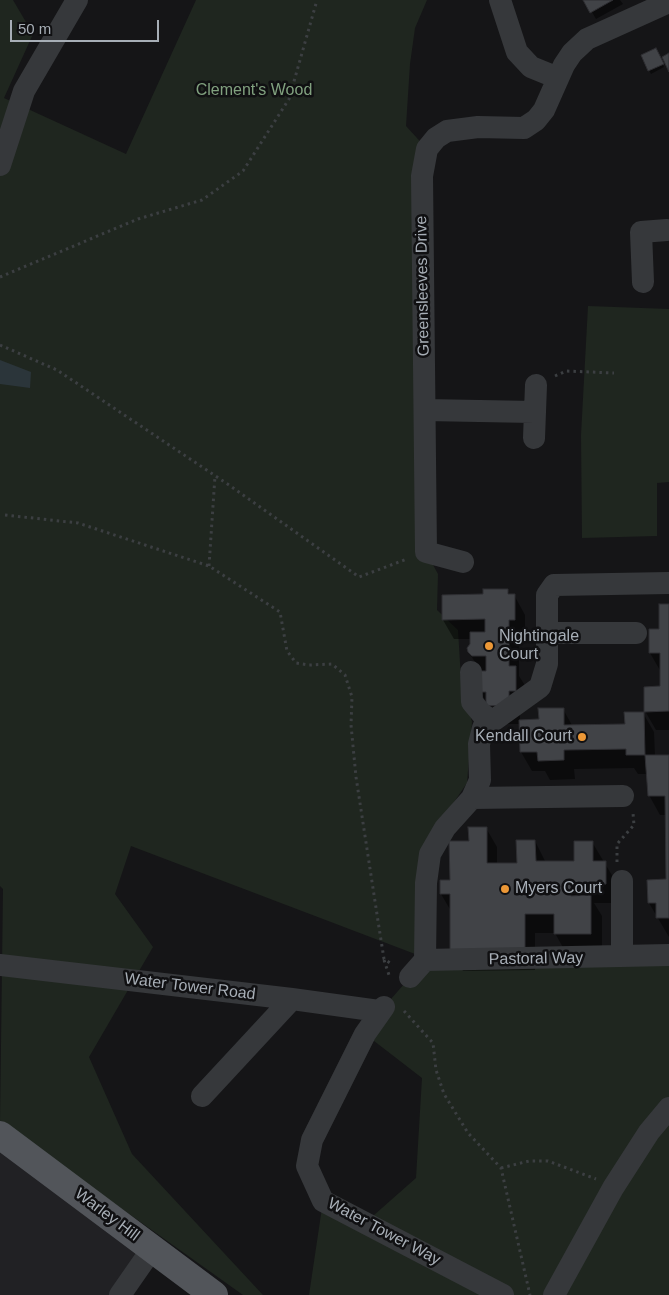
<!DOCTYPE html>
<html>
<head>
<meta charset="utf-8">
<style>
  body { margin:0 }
  #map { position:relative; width:669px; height:1295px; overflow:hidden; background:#151517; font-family:Helvetica,sans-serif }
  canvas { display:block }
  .scale { position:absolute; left:10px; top:20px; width:149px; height:22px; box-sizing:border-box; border:2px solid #a7aeb6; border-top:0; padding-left:6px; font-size:15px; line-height:18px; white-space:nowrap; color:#a7aeb6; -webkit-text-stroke:4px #101012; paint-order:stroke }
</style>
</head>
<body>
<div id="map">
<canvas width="669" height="1295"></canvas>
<div class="scale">50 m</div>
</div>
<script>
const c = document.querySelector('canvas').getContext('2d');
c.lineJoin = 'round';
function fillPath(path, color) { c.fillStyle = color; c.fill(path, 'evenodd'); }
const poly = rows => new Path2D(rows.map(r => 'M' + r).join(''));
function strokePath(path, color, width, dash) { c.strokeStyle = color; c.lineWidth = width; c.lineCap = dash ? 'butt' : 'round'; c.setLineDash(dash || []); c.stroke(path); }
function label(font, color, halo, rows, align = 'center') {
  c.font = font + ' Helvetica,sans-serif'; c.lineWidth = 5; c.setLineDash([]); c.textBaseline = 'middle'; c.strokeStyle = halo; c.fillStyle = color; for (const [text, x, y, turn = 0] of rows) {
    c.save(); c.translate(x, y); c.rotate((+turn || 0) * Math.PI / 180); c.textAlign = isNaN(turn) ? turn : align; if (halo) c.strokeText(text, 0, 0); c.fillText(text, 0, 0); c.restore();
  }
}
const built = poly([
  [0,1135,152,1249,120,1295,0,1295]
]);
const green = poly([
  [0,0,13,0,33,34,4,98,126,154,196,0,427,0,415,28,410,64,406,126,427,149,426,552,438,574,437,610,458,630,461,679,472,722,467,783,424,846,415,954,131,846,115,894,153,947,89,1057,132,1154,263,1295,243,1295,0,1122,3,889,0,886],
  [588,306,669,309,669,482,657,483,657,536,582,538,581,435],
  [669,955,669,1295,309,1295,323,1201,365,1223,416,1178,422,1078,365,1034,384,1007,425,960]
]);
const water = poly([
  [0,360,31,372,30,388,0,384]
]);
const shadow = poly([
  [585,0,620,0,623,4,596,19],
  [655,49,664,67,651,74,642,56],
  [507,590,511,596,514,595,525,615,525,639,519,639,519,676,526,687,520,710,520,721,540,720,563,709,573,727,626,726,643,713,654,732,655,756,669,756,669,937,649,903,667,881,666,815,660,815,649,795,648,774,638,774,634,768,574,769,575,779,550,780,545,771,532,771,521,752,521,724,498,724,480,691,480,671,469,652,471,639,454,639,443,620,484,595],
  [669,605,669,730,656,730,645,711,661,688,661,672,650,653,650,631,661,630],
  [486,828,497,847,497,864,518,864,535,841,546,863,575,862,592,842,616,882,617,903,594,903,602,916,602,952,566,953,555,933,535,933,535,970,463,971,452,952,451,911,441,894,451,881,470,842]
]);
const building = poly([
  [583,0,613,0,590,13,583,0],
  [656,48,664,64,648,71,641,55,656,48],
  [669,53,669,72,662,57,669,53],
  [483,589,508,589,508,594,515,594,515,620,509,620,509,666,516,666,516,691,509,691,509,705,486,706,486,692,479,692,479,671,486,671,486,656,472,656,468,652,467,648,470,644,470,632,485,632,485,619,442,620,442,595,483,594,483,589],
  [659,604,669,604,669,711,644,712,644,687,660,686,660,653,649,653,649,629,659,629,659,604],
  [538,708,564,708,564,725,625,724,624,712,644,712,645,755,626,755,626,749,564,750,564,760,538,761,537,752,520,752,519,720,539,719,538,708],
  [645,755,669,755,669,918,656,918,656,903,648,903,647,880,666,879,665,796,648,796,645,755],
  [468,827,487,827,487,863,517,863,516,840,535,840,536,861,574,861,574,841,593,841,593,861,606,861,606,884,571,884,571,896,591,895,591,934,554,934,554,914,525,914,525,952,450,952,450,894,440,894,440,880,450,880,449,841,469,841,468,827]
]);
const path = poly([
  [0,277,138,219,202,200,243,171,289,99,317,0],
  [0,345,57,370,229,485,359,577,407,559],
  [555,376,566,371,614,373],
  [5,515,78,523,209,566,280,612,287,651,296,663,309,665,332,664,345,675,352,697,351,725,356,777,378,921,384,959,393,965],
  [209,566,215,476],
  [617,862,617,844,634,825,633,813],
  [384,960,389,975],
  [404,1011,433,1043,436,1070,444,1094,468,1133,501,1168,530,1295],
  [501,1168,529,1161,548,1161,596,1179]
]);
const minor = poly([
  [500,0,517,52,531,67,558,78],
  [0,165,24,91,77,0],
  [643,282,641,232,667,230],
  [425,410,534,412],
  [534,438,536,385],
  [463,562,426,552,422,176,427,149,436,138,447,131,478,127,524,128,536,120,544,110,564,65,572,53,587,39,669,2],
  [547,633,636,633],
  [471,672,472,702,482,714,491,720],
  [472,798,623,796],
  [622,881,622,956],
  [425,960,426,883,430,854,445,828,472,798,480,780,479,744,483,728,540,687,547,664,547,595,554,585,669,583],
  [0,965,292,999,379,1011],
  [410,977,425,960,669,955],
  [384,1007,365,1034,312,1140,307,1166,323,1201,503,1295],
  [202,1096,292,999],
  [120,1295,152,1249],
  [554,1295,613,1188,649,1132,669,1108]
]);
const major = poly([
  [0,1135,214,1295]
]);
const markers = [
  [489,646,5,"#ec9837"],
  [582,737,5,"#ec9837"],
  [505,889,5,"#ec9837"]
];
const parkNames = [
  ["Clement's Wood",254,91]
];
const streetNames = [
  ["Greensleeves Drive",423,286,-91],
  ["Pastoral Way",536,959,-1],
  ["Water Tower Road",190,987,7],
  ["Warley Hill",107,1215,37],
  ["Water Tower Way",384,1232,28]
];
const poiNames = [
  ["Nightingale",499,637],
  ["Court",499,655],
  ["Kendall Court",572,737,"right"],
  ["Myers Court",515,889]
];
fillPath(built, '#212124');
fillPath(green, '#1f261f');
fillPath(water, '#2b353a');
fillPath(shadow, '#0007');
fillPath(building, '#414347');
strokePath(building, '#2f2f33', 1);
strokePath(path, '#3c3f42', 3, [2.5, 4]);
strokePath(minor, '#36383b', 22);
strokePath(major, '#52555a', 28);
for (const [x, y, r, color] of markers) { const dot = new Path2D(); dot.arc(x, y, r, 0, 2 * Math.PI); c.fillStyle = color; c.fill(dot); strokePath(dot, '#101012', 2); }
label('16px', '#81a17f', '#101012', parkNames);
label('16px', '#a7aeb6', '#101012', streetNames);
label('16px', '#a7aeb6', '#101012', poiNames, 'left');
</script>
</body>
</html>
